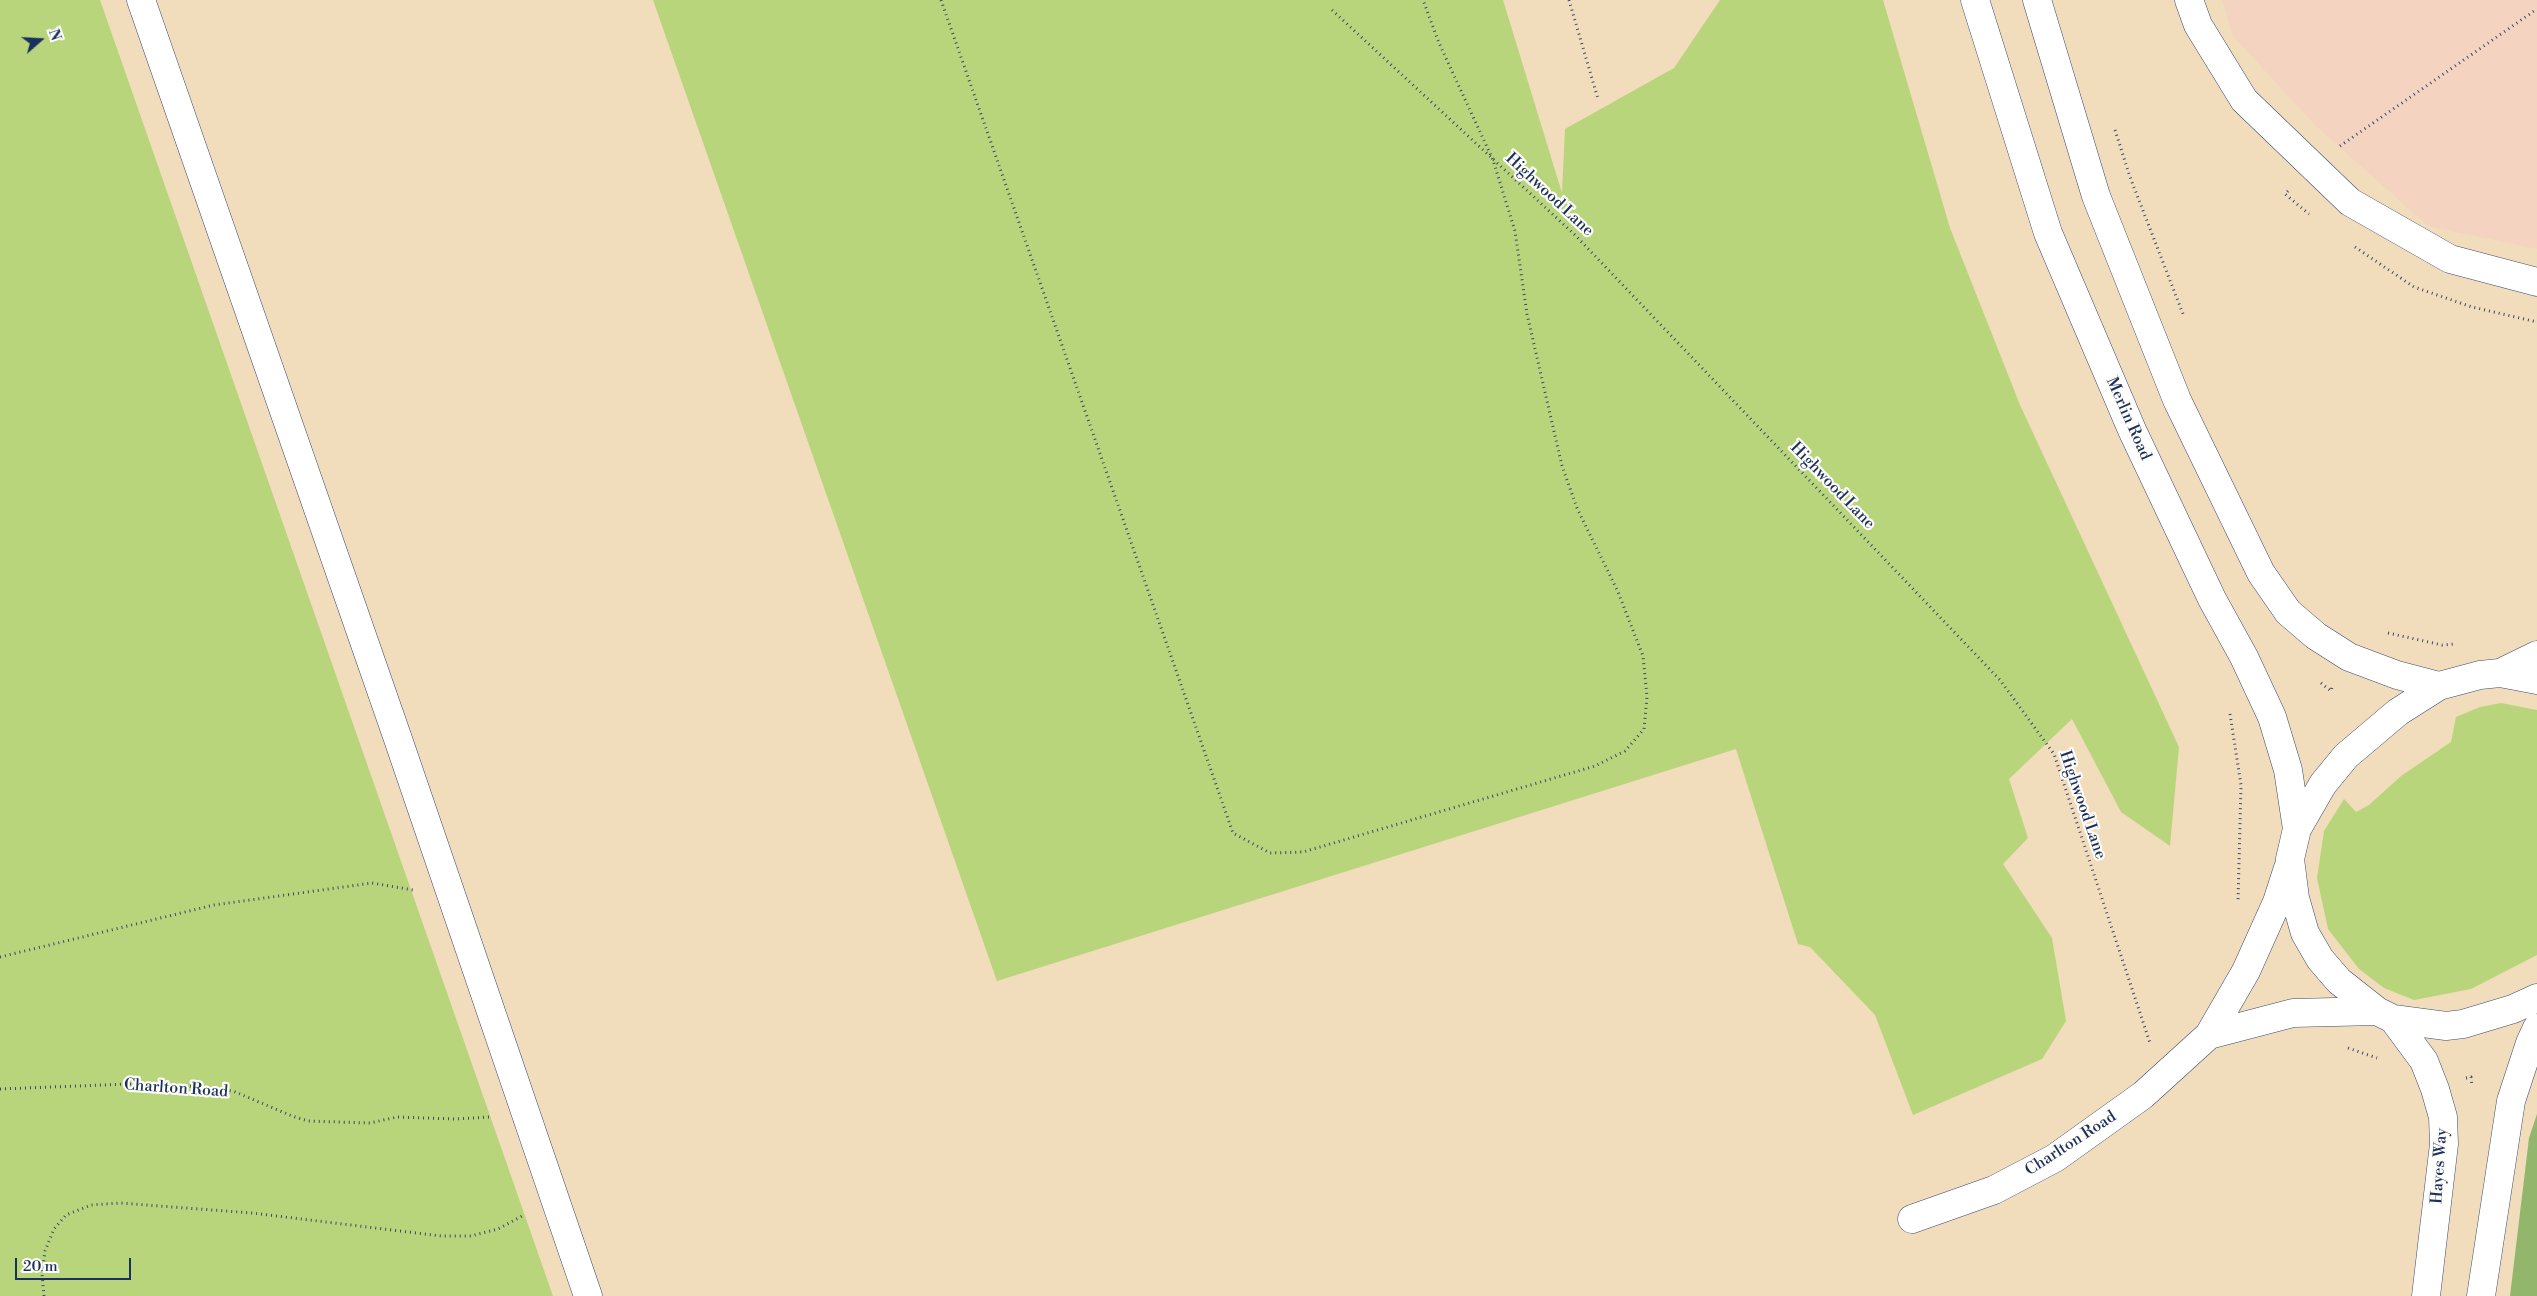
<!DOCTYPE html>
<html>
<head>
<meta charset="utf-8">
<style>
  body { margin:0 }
  #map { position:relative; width:2537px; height:1296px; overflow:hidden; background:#f1dcbc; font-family:"Libre Bodoni",serif }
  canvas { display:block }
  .north { position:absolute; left:15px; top:15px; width:50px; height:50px; -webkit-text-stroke:4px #fdfcf7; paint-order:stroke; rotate:71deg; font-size:14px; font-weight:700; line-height:20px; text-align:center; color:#1b2f5e }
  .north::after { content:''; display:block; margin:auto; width:18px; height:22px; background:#1b2f5e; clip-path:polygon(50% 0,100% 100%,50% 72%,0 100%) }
  .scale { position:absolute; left:15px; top:1258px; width:116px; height:22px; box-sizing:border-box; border:2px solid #1b2f5e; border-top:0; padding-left:6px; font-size:15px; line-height:18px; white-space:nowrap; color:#1b2f5e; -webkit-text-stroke:4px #fdfcf7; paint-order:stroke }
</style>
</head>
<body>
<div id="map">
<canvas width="2537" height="1296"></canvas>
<div class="north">N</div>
<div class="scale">20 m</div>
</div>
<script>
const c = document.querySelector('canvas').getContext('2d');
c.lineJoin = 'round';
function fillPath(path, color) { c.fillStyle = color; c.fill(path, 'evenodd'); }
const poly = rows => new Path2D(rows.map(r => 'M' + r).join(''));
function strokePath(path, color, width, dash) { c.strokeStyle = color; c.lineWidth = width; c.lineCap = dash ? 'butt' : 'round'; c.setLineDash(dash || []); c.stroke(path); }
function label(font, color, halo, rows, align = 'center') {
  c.font = font + ' "Libre Bodoni",serif'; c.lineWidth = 4.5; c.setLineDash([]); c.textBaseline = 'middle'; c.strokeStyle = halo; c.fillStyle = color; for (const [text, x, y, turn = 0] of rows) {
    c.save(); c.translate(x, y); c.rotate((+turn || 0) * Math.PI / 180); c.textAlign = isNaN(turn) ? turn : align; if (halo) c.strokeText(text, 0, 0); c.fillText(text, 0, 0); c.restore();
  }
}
const built = poly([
  [2222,0,2537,0,2537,249,2428,226,2316,126,2233,36]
]);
const green = poly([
  [0,0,100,0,553,1296,0,1296],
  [653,0,1503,0,1562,193,1565,129,1674,68,1720,0,1883,0,1950,228,2020,405,2179,747,2170,846,2121,812,2072,719,2009,779,2028,838,2003,864,2052,938,2066,1021,2042,1059,1913,1115,1875,1015,1810,947,1798,944,1736,749,997,981],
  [2501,703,2537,710,2537,955,2471,989,2414,1000,2384,988,2359,969,2328,929,2317,878,2324,831,2344,799,2356,812,2369,805,2401,776,2451,742,2456,717,2480,707]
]);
const forest = poly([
  [2537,1114,2537,1296,2510,1296,2529,1138]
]);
const path = poly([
  [941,0,1233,833,1270,853,1303,852,1595,766,1625,751,1644,729,1647,697,1643,656,1618,592,1577,508,1562,466,1527,314,1515,231,1493,160,1439,43,1423,0],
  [1569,0,1598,99],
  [1332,10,1575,235,2000,680,2054,754,2150,1043],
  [2115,130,2130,177,2183,314],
  [2340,146,2537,9],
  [2288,191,2285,194,2309,214],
  [2355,247,2414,287,2472,307,2537,322],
  [2388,633,2442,645,2455,644],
  [2321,683,2331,691,2332,687],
  [2230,714,2241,785,2238,902],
  [0,957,214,905,372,883,413,890],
  [2348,1048,2377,1058],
  [2466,1078,2471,1077,2472,1086],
  [0,1089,129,1084,188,1086,233,1091,292,1116,308,1121,370,1123,397,1117,455,1119,490,1117],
  [44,1296,42,1274,45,1251,54,1229,66,1215,91,1205,120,1203,252,1213,441,1236,471,1236,498,1229,524,1215]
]);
const minor = poly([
  [141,0,398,739,588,1296],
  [1975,0,2048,233,2132,430,2212,599,2244,657,2272,717,2288,770,2297,829],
  [2037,0,2096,196,2177,400,2261,573,2288,612,2316,636,2349,657,2397,675,2439,686],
  [2189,0,2198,25,2244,100,2350,202,2450,259,2537,282],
  [2500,673,2537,655],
  [2537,680,2500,673,2480,675,2439,686,2398,712,2346,756,2323,784,2297,829,2290,859,2295,898,2305,933,2320,959,2339,981,2377,1011,2393,1019,2446,1026,2463,1024,2513,1009,2537,998],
  [2393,1019,2424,1061,2435,1089,2443,1117,2444,1144,2426,1296],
  [2209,1035,2293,1013,2377,1011],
  [1912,1219,1994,1190,2055,1158,2143,1095,2209,1035,2246,971,2277,902,2288,868],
  [2481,1296,2511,1101,2530,1043,2537,1028]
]);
const streetNames = [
  ["Highwood Lane",1549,195,43],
  ["Merlin Road",2128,419,66],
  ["Highwood Lane",1832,486,46],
  ["Highwood Lane",2082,805,71],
  ["Charlton Road",176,1089,4],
  ["Charlton Road",2071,1144,-33],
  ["Hayes Way",2440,1166,-86]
];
fillPath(built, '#f4d3c1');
fillPath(green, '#b9d57b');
fillPath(forest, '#92b66b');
strokePath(minor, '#3b496c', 29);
strokePath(path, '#3b496c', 3, [1, 4]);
strokePath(minor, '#fff', 28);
label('16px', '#1b2f5e', '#fdfcf7', streetNames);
</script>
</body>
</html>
